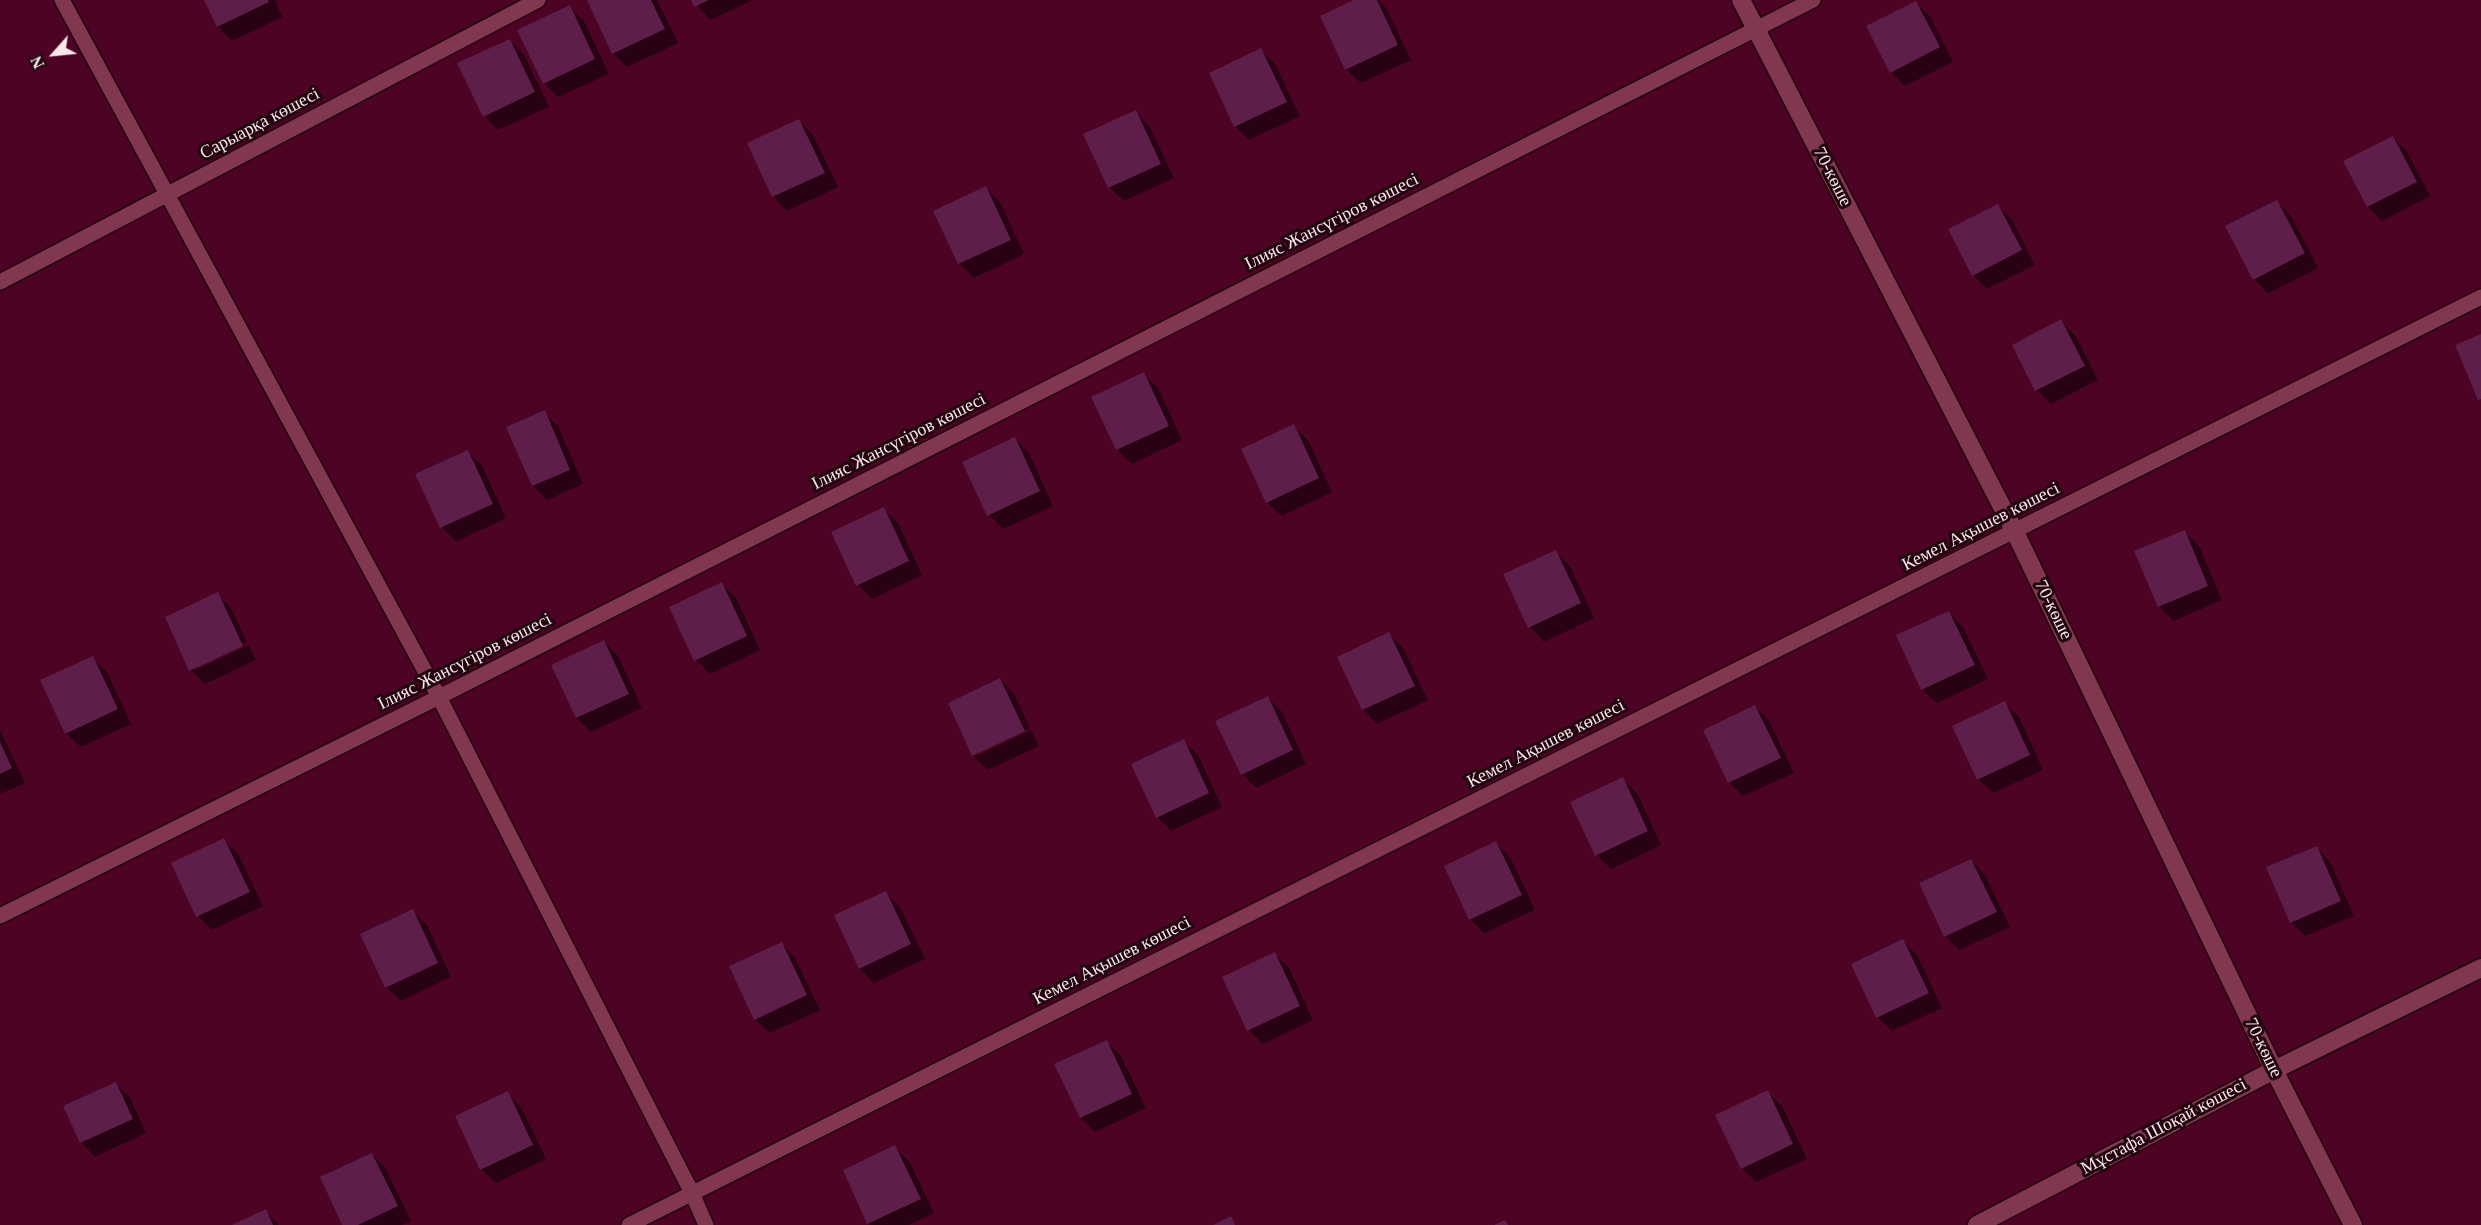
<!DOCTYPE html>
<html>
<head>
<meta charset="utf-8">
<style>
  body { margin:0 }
  #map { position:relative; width:2481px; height:1225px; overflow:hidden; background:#4c0324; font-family:Georgia,serif }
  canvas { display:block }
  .north { position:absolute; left:24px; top:24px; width:60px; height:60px; -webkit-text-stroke:4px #21050f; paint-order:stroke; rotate:243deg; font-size:16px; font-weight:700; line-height:24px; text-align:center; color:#f9e6eb }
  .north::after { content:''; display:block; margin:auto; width:21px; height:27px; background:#f9e6eb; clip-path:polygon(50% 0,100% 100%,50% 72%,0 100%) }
</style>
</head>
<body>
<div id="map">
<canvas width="2481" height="1225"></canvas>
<div class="north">N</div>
</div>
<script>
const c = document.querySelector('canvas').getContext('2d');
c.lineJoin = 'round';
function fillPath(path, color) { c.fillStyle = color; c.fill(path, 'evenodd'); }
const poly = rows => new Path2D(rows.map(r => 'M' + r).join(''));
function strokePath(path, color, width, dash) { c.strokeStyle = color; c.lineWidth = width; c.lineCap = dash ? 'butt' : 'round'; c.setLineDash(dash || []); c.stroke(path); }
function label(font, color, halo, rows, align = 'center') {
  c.font = font + ' Georgia,serif'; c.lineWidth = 6; c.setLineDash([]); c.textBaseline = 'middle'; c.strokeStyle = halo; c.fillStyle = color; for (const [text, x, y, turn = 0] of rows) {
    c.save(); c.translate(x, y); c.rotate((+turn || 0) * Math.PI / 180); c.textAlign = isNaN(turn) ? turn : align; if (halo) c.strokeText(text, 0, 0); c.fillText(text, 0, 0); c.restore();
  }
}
const shadow = poly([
  [206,0,275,0,282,17,232,41,218,27],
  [589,0,657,0,678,43,627,67,613,53],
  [693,0,753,0,710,20],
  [1358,0,1379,0,1386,8,1411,60,1361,83,1346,69],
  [1916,3,1930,17,1953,62,1905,86,1891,72],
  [570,7,584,21,609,74,558,97,544,83],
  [510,40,524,55,549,107,498,130,484,116],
  [1261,50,1275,64,1300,116,1249,140,1235,126],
  [1135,111,1149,126,1174,178,1124,201,1109,187],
  [799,121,813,135,838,187,787,211,773,196,749,144],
  [2393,137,2407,152,2430,196,2382,221,2368,207],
  [985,188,1000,202,1024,254,974,278,960,264,935,211],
  [2277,202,2291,216,2318,268,2268,293,2254,279],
  [1998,206,2012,220,2035,265,1987,289,1973,275],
  [2061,321,2075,335,2098,380,2051,404,2036,390],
  [1143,374,1158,388,1182,440,1132,464,1117,450,1093,398],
  [544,412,558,426,583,484,547,500,533,486],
  [1293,426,1308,440,1332,492,1282,516,1267,502],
  [1015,439,1029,453,1053,506,1003,529,989,515],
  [468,451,482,466,506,518,456,542,442,527,417,475],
  [883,509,898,523,922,575,872,599,858,585],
  [2185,532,2199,546,2222,600,2173,621,2159,606],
  [1555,552,1570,566,1594,618,1544,642,1530,627,1505,575],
  [722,584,736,598,760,650,710,674,696,660],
  [217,594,231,608,247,642,195,667,195,670,249,645,256,660,205,684,191,670],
  [1949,612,1963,627,1988,679,1937,703,1922,689],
  [1389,634,1403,648,1428,700,1377,724,1363,709,1339,657],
  [604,641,618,656,642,708,591,732,577,718,553,665],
  [92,658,107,672,131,724,81,747,66,733],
  [1000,679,1014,694,1030,728,977,752,977,756,1031,730,1039,746,988,770,973,756,950,703],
  [1268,698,1282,712,1306,764,1256,788,1242,774],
  [2004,703,2019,717,2043,770,1993,793,1978,779],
  [1755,706,1769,721,1794,773,1743,796,1729,782],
  [0,730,25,783,0,794],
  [1183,741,1198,755,1222,807,1171,831,1157,817],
  [1622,779,1637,793,1661,845,1611,869,1597,855],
  [224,840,238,854,263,906,212,930,198,916],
  [1496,843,1510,857,1535,910,1484,933,1470,919],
  [2316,847,2330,862,2354,916,2305,936,2291,922],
  [1971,860,1985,875,2010,927,1959,950,1945,936],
  [886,893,900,907,925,959,874,983,860,969,836,916],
  [412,911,427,925,451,977,401,1001,386,987],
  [1903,941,1917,955,1942,1008,1892,1031,1877,1017],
  [781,943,795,958,820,1010,770,1033,755,1019],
  [1275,954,1289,968,1313,1020,1263,1044,1249,1030],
  [1107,1042,1121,1056,1146,1108,1095,1132,1081,1117],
  [116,1083,130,1098,146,1133,95,1157,81,1142],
  [1768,1092,1782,1106,1807,1159,1756,1182,1742,1168],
  [507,1093,521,1107,546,1159,496,1183,481,1169],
  [895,1147,909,1161,934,1213,909,1225,870,1225,845,1171],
  [372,1154,386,1169,411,1221,402,1225,344,1225],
  [265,1211,279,1225,236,1225]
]);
const building = poly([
  [204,0,268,0,269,2,217,27],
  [587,0,651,0,665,29,612,54],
  [691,0,709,0,694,7],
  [1354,0,1377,0,1398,45,1345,70,1320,16],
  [1916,1,1940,47,1890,73,1866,26],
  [570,5,595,59,543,84,517,30],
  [510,39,535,92,483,117,457,63],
  [1261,48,1287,102,1234,127,1209,73],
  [1136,110,1161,164,1108,188,1083,134],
  [799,119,825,173,772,197,747,143],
  [2393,136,2417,182,2367,207,2343,161],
  [986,186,1011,240,958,264,933,211],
  [2277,200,2305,253,2253,280,2225,226],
  [1998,204,2022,250,1972,276,1948,229],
  [2061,319,2085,366,2035,391,2012,345],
  [2481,334,2481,399,2478,400,2455,345],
  [1144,372,1169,426,1116,450,1091,397],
  [545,410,570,470,532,486,506,427],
  [1294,424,1319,478,1266,503,1241,449],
  [1015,437,1040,491,987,516,962,462],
  [468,450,493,504,440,528,415,474],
  [884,507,909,561,856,586,831,532],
  [2185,530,2208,586,2158,607,2134,551],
  [1556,550,1581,603,1528,628,1503,574],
  [722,582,747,636,694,661,669,607],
  [218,592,243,646,189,671,165,617],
  [1949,611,1975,665,1921,690,1896,635],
  [1389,632,1415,686,1362,710,1337,657],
  [604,640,629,694,576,718,551,665],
  [93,656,118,709,65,734,40,680],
  [1000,678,1025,731,972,756,948,703],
  [1268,696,1293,750,1241,775,1215,721],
  [2005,701,2030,755,1977,780,1952,726],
  [1755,705,1781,758,1728,783,1703,730],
  [1184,739,1209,793,1156,818,1131,764],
  [0,742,12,768,0,774],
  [1623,777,1648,831,1595,856,1570,802],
  [224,838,250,892,196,917,171,863],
  [1496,841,1522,895,1469,920,1444,866],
  [2317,846,2341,901,2290,923,2266,867],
  [1971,859,1997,912,1944,937,1919,883],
  [886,891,911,944,859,969,834,915],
  [413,909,438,963,385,988,360,934],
  [1903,939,1929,993,1876,1018,1851,964],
  [782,942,807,995,754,1020,729,966],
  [1275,952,1300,1006,1247,1031,1222,977],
  [1107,1040,1132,1094,1080,1118,1054,1064],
  [116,1082,133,1119,80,1143,63,1106],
  [1768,1090,1793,1144,1741,1169,1715,1115],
  [508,1091,533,1145,480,1170,455,1116],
  [895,1145,921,1199,867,1224,843,1170],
  [372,1153,398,1206,358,1225,342,1225,320,1177],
  [266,1209,273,1225,232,1225],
  [1231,1216,1235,1225,1213,1225],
  [1505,1220,1508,1225,1494,1225]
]);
const service = poly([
  [62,0,439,697,692,1193,706,1225],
  [0,282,538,0],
  [0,916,439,697,1813,0],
  [629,1225,2481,297]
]);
const minor = poly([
  [1741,0,2015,532,2274,1070,2353,1225],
  [1977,1225,2274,1070,2481,968]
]);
const streetNames = [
  ["Сарыарқа көшесі",260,124,-28],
  ["70-көше",1832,177,63],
  ["Ілияс Жансүгіров көшесі",1332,222,-27],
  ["Ілияс Жансүгіров көшесі",899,442,-27],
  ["Кемел Ақышев көшесі",1981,527,-27],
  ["70-көше",2053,610,64],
  ["Ілияс Жансүгіров көшесі",465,662,-27],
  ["Кемел Ақышев көшесі",1546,744,-27],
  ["Кемел Ақышев көшесі",1112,961,-27],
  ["70-көше",2263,1048,64],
  ["Мұстафа Шоқай көшесі",2164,1127,-28]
];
fillPath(shadow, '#0007');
fillPath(building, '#5d1f4a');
strokePath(service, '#24020e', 18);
strokePath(minor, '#24020e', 21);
strokePath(service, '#813750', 15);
strokePath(minor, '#813750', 18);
label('18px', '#f9e6eb', '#21050f', streetNames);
</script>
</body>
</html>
